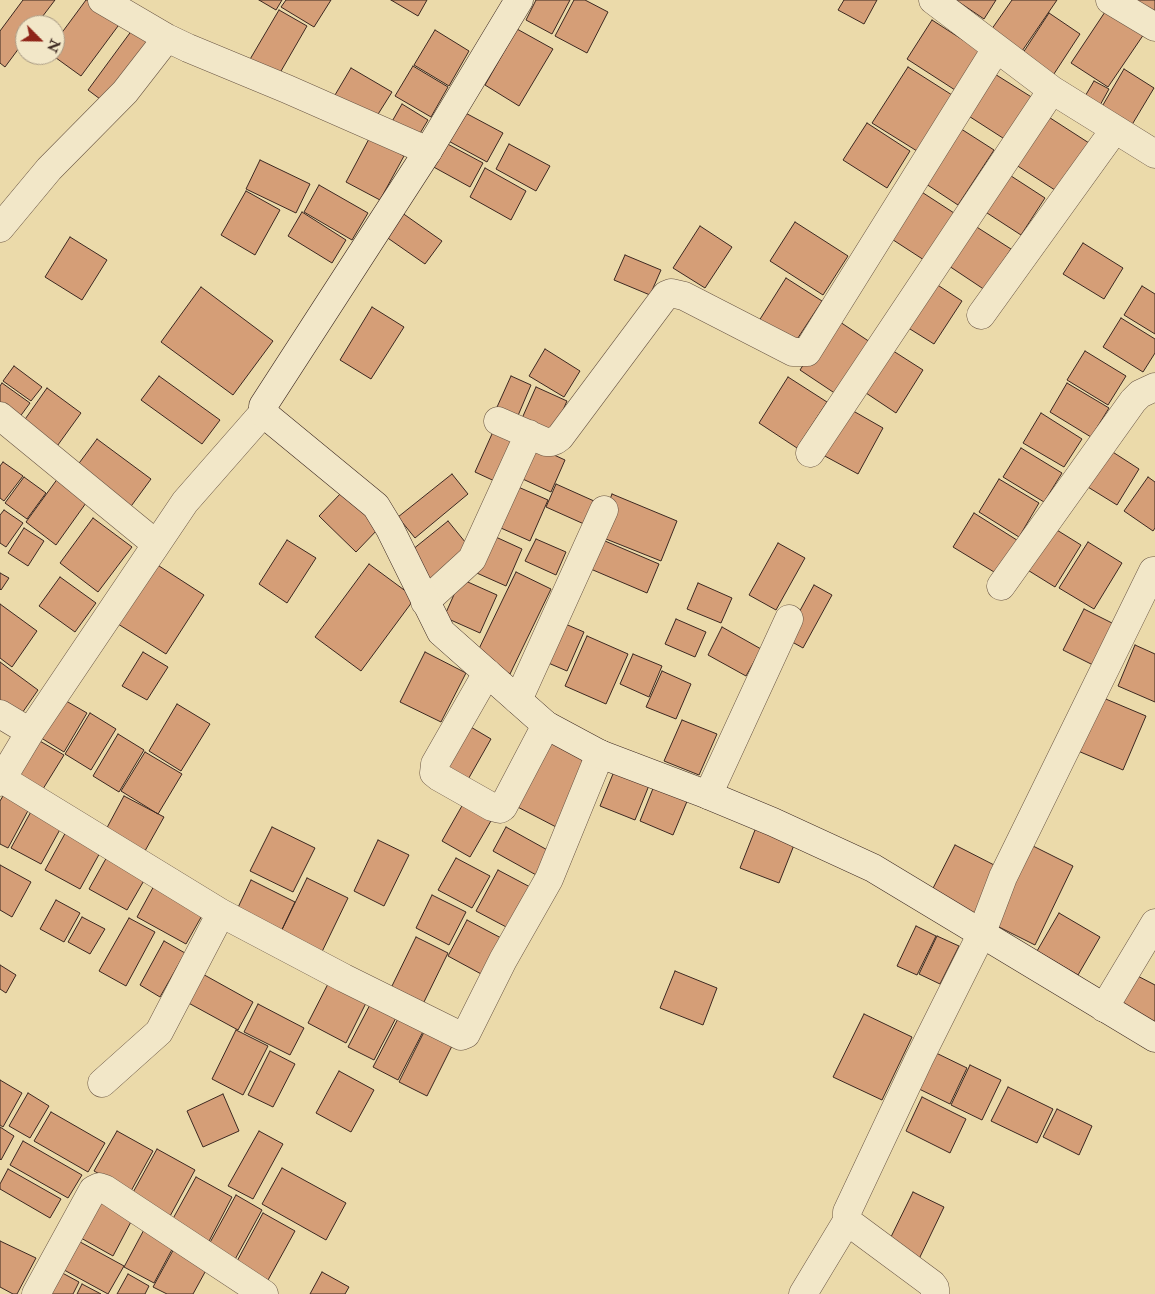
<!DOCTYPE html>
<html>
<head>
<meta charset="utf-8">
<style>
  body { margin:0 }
  #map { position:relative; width:1155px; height:1294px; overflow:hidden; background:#ebdaaa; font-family:"IM FELL Double Pica",serif }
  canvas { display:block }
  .north { position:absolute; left:15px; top:15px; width:50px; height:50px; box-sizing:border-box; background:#f2e7c8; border:1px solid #a99b85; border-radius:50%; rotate:113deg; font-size:14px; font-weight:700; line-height:20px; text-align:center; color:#3c2821 }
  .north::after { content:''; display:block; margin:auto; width:18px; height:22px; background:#8f2418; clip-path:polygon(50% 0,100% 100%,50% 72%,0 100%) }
</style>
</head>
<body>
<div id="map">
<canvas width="1155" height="1294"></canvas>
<div class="north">N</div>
</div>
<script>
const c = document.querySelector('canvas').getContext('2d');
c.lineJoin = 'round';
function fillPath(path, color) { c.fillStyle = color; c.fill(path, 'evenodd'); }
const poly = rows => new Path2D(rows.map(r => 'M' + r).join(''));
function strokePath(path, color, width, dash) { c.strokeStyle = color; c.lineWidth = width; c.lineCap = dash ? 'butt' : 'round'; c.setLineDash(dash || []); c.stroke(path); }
const building = poly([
  [23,0,55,0,36,25,25,25,25,40,5,67,0,63,0,31,23,0],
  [86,0,91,0,121,22,81,76,52,55,55,55,55,42,86,0],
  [259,0,282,0,276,10,259,0],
  [286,0,331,0,314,27,281,7,286,0],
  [391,0,427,0,418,16,391,0],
  [536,0,570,0,552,34,526,20,536,0],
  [574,0,585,0,608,12,587,53,555,36,574,0],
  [844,0,877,0,864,24,838,10,844,0],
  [956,0,996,0,984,19,956,0],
  [1012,0,1057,0,1020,54,989,33,1012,0],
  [1135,0,1155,0,1155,12,1135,0],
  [1109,6,1146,31,1108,87,1071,63,1109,6],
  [279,10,307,26,277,78,249,61,279,10],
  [1049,13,1080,34,1050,80,1019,59,1049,13],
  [932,20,980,51,955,90,907,59,932,20],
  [135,26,151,38,104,102,88,90,135,26],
  [517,29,553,49,519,106,485,85,517,29],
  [435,30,469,51,449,86,414,65,435,30],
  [413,66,448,87,431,117,395,96,413,66],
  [908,67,952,95,917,151,872,123,908,67],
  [351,68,392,92,375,119,335,95,351,68],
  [1124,69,1154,88,1130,128,1100,110,1124,69],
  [990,71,1033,98,1006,140,964,113,990,71],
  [1094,81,1109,89,1099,107,1084,98,1094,81],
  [402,104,428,120,416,140,390,125,402,104],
  [458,109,503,133,487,162,443,138,458,109],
  [1044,114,1089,143,1058,192,1013,163,1044,114],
  [867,123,910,151,887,188,843,160,867,123],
  [955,125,994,150,958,205,920,180,955,125],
  [370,137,404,156,380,200,346,182,370,137],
  [442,141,483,163,470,187,430,165,442,141],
  [509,144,550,166,536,191,496,169,509,144],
  [260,160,310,184,296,213,246,189,260,160],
  [485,168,526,191,511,220,470,197,485,168],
  [1008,174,1045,198,1021,235,984,211,1008,174],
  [319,185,368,213,352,240,304,212,319,185],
  [914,187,954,213,924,260,884,234,914,187],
  [246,191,280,210,255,255,221,235,246,191],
  [398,210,442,241,425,264,382,234,398,210],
  [302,212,346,240,332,263,288,236,302,212],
  [795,222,848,256,823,295,770,261,795,222],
  [972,224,1011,249,985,290,946,264,972,224],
  [700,226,732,247,705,288,673,268,700,226],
  [70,237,107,260,82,300,45,277,70,237],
  [1083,243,1123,268,1104,299,1063,274,1083,243],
  [625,255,661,270,650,295,614,280,625,255],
  [786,278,822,301,792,347,757,324,786,278],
  [930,280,962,301,934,344,902,324,930,280],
  [1142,286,1155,294,1155,334,1124,315,1142,286],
  [201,287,273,341,233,395,161,342,201,287],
  [372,307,404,327,371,379,340,360,372,307],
  [834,318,870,342,836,394,800,370,834,318],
  [1121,318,1155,339,1155,353,1143,372,1103,347,1121,318],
  [887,347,923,370,896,413,860,389,887,347],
  [545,349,580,371,564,397,529,376,545,349],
  [1085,351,1126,376,1108,405,1067,380,1085,351],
  [14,366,42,387,31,401,3,381,14,366],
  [159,376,220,420,202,444,141,400,159,376],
  [511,376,531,385,514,425,493,416,511,376],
  [788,377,827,402,797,448,759,423,788,377],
  [2,383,30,403,19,418,0,403,0,386,2,383],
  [1067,383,1109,408,1091,437,1050,412,1067,383],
  [536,387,567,401,550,439,519,425,536,387],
  [47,388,81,413,55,449,21,425,47,388],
  [848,408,883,428,858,474,823,455,848,408],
  [1041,413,1082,439,1064,467,1023,443,1041,413],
  [496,425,522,437,501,484,475,472,496,425],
  [97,439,151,479,129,509,74,470,97,439],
  [528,443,565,460,551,492,514,475,528,443],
  [1105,447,1139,469,1117,505,1083,484,1105,447],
  [1021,448,1062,473,1044,502,1003,477,1021,448],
  [3,462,23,476,4,501,0,498,0,466,3,462],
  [61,474,91,496,56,545,26,522,61,474],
  [452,474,468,494,415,538,398,517,452,474],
  [24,477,46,493,27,519,5,503,24,477],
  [1148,477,1155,482,1155,528,1153,531,1124,511,1148,477],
  [999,479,1039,503,1019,537,979,512,999,479],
  [509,483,548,500,530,541,492,524,509,483],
  [556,484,594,501,584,524,546,507,556,484],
  [342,492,379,528,356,552,319,516,342,492],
  [612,494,677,521,661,561,596,535,612,494],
  [4,510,23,523,6,547,0,543,0,515,4,510],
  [974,513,1020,542,999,575,953,547,974,513],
  [93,518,132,547,98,592,60,563,93,518],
  [448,521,470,548,429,581,407,554,448,521],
  [1052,527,1081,545,1055,587,1026,569,1052,527],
  [24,528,44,541,28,566,8,553,24,528],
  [487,533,522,549,506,586,470,570,487,533],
  [598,538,659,564,647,593,586,567,598,538],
  [536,539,566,552,556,575,525,561,536,539],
  [287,540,316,558,287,603,259,584,287,540],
  [1088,542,1122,563,1094,609,1059,588,1088,542],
  [778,543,805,558,776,610,749,595,778,543],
  [156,564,204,595,166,654,118,624,156,564],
  [369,564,415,598,361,671,315,637,369,564],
  [516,572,551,589,510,674,475,657,516,572],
  [0,573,9,578,1,590,0,589,0,573],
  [60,577,96,603,75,632,39,606,60,577],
  [461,579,497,595,480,633,444,617,461,579],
  [698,583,732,598,721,623,687,609,698,583],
  [814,585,832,595,803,648,785,638,814,585],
  [0,604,37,631,12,667,0,658,0,604],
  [1084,609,1116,625,1095,666,1063,650,1084,609],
  [676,619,706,632,695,657,665,644,676,619],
  [556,620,584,632,567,671,539,659,556,620],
  [722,627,761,649,746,676,708,655,722,627],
  [587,636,628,654,606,704,565,686,587,636],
  [1135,645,1155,654,1155,702,1118,686,1135,645],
  [143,652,168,667,147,700,122,686,143,652],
  [425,652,466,673,441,722,400,702,425,652],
  [633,654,662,666,649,697,620,684,633,654],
  [0,662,38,690,20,716,0,702,0,662],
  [662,671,691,684,676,719,646,707,662,671],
  [1101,697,1146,716,1123,770,1078,751,1101,697],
  [61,698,87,713,64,752,38,736,61,698],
  [177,704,210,724,181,771,149,751,177,704],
  [90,713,116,729,91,770,65,754,90,713],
  [682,720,717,734,699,775,664,761,682,720],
  [464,723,491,739,466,783,438,767,464,723],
  [546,733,594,758,558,828,510,803,546,733],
  [118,734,144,750,119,792,93,776,118,734],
  [38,740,64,755,38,797,12,781,38,740],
  [145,752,182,774,158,814,121,791,145,752],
  [615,769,650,783,635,820,600,806,615,769],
  [654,786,688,799,673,835,640,821,654,786],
  [6,791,31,805,8,848,0,844,0,801,6,791],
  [124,796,164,817,141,858,102,837,124,796],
  [467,797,495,814,470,857,442,841,467,797],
  [33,808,63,824,41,864,11,848,33,808],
  [757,825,796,840,779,883,740,868,757,825],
  [272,827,315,848,293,892,250,871,272,827],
  [506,827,551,852,538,876,493,851,506,827],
  [67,830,102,849,80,889,45,870,67,830],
  [378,840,409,855,384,906,354,891,378,840],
  [1029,844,1073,866,1035,945,991,923,1029,844],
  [955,845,998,867,971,922,927,900,955,845],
  [108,855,146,877,127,910,89,889,108,855],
  [456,858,490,876,472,908,438,890,456,858],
  [0,865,31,882,12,917,0,910,0,865],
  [498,870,532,888,510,929,476,911,498,870],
  [307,878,348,898,318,960,277,940,307,878],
  [251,880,295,902,277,940,233,918,251,880],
  [155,884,204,912,186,944,137,917,155,884],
  [432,895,466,912,449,945,416,928,432,895],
  [56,900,80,913,64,942,40,929,56,900],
  [1059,913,1100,937,1078,975,1037,951,1059,913],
  [82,917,105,929,90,954,68,942,82,917],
  [129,918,155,932,126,986,99,971,129,918],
  [467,920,503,939,483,975,448,956,467,920],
  [916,926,936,936,917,975,897,966,916,926],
  [937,936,959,946,940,984,919,974,937,936],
  [416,937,448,953,423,1004,391,988,416,937],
  [164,941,185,953,160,997,140,985,164,941],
  [0,965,16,975,6,993,0,989,0,965],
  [675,971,717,988,703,1025,660,1008,675,971],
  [1128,971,1155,985,1155,1025,1112,1002,1128,971],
  [199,972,253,1002,238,1030,183,1000,199,972],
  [330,980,368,999,346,1043,308,1023,330,980],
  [373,999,399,1012,374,1060,348,1047,373,999],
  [258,1004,304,1028,290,1055,244,1032,258,1004],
  [401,1013,426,1026,398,1080,373,1067,401,1013],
  [864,1014,912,1037,882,1100,833,1077,864,1014],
  [426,1028,454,1042,427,1096,399,1082,426,1028],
  [236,1030,268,1046,243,1095,212,1079,236,1030],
  [270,1051,295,1064,273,1107,248,1095,270,1051],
  [932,1051,967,1068,950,1104,915,1087,932,1051],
  [970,1065,1001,1080,982,1120,951,1105,970,1065],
  [339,1071,374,1090,351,1132,316,1113,339,1071],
  [0,1080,22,1093,3,1127,0,1125,0,1080],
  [1008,1087,1053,1109,1037,1143,991,1121,1008,1087],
  [28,1093,49,1106,30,1138,9,1126,28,1093],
  [223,1094,239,1131,203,1147,187,1111,223,1094],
  [922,1097,966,1119,950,1153,906,1131,922,1097],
  [1057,1109,1092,1126,1079,1155,1043,1137,1057,1109],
  [51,1112,105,1143,88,1172,34,1141,51,1112],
  [0,1127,14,1136,1,1160,0,1159,0,1127],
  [117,1131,153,1151,131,1191,94,1171,117,1131],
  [259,1131,283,1144,253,1199,228,1186,259,1131],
  [23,1141,82,1175,68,1198,10,1165,23,1141],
  [157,1149,195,1170,169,1218,131,1196,157,1149],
  [282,1168,346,1203,326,1240,262,1204,282,1168],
  [8,1169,61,1199,50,1218,0,1189,0,1184,8,1169],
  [196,1177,232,1197,207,1245,170,1224,196,1177],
  [913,1192,944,1207,919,1259,888,1243,913,1192],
  [236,1195,262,1210,233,1263,207,1248,236,1195],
  [92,1196,133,1218,113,1256,72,1233,92,1196],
  [263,1213,295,1231,268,1280,236,1263,263,1213],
  [146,1226,176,1242,154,1283,124,1267,146,1226],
  [71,1237,124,1266,108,1294,55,1265,71,1237],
  [0,1241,36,1258,17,1294,13,1294,0,1287,0,1241],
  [176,1245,210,1263,193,1294,167,1294,153,1287,176,1245],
  [55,1269,79,1282,73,1294,41,1294,55,1269],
  [322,1272,349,1287,345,1294,310,1294,322,1272],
  [128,1274,149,1286,145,1294,117,1294,128,1274],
  [82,1284,101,1294,77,1294,82,1284]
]);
const street = poly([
  [102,0,167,38,188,48,287,89,428,151],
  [933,0,1052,90,1155,154],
  [1110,0,1155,27],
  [0,228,49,169,125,92,167,38],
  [981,315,1115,129],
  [0,416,156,544],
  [498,421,546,442,551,442,556,440,560,437,666,295,671,293,684,296,793,352,807,352,996,49],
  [810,453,1052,90],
  [1001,586,1133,401,1140,394,1155,387],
  [425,602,472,559,529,434],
  [487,673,435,764,434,773,439,777,492,807,500,809,503,807,546,725],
  [518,700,604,510],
  [0,714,30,732],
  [2,779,221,913,344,978,461,1036,466,1034,503,960,549,879,600,754],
  [0,782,30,732,185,502,263,413],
  [708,795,789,619],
  [1104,1008,1155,923],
  [102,1083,159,1032,221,913],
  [36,1294,93,1190,99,1187,105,1189,264,1294],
  [803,1294,847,1221],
  [935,1294,935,1288,932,1284,847,1221,847,1212,919,1059,981,935,1003,877,1153,571]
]);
const secondary = poly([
  [519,0,428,151,263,406,263,413,376,506,390,529,441,632,546,725,600,754,708,795,773,822,873,868,1155,1038]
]);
fillPath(building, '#d59e77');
strokePath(building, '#3c2821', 1);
strokePath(street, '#685443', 29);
strokePath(secondary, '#3c2821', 29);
strokePath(street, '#f2e7c8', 28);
strokePath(secondary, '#f2e7c8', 28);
</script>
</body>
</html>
